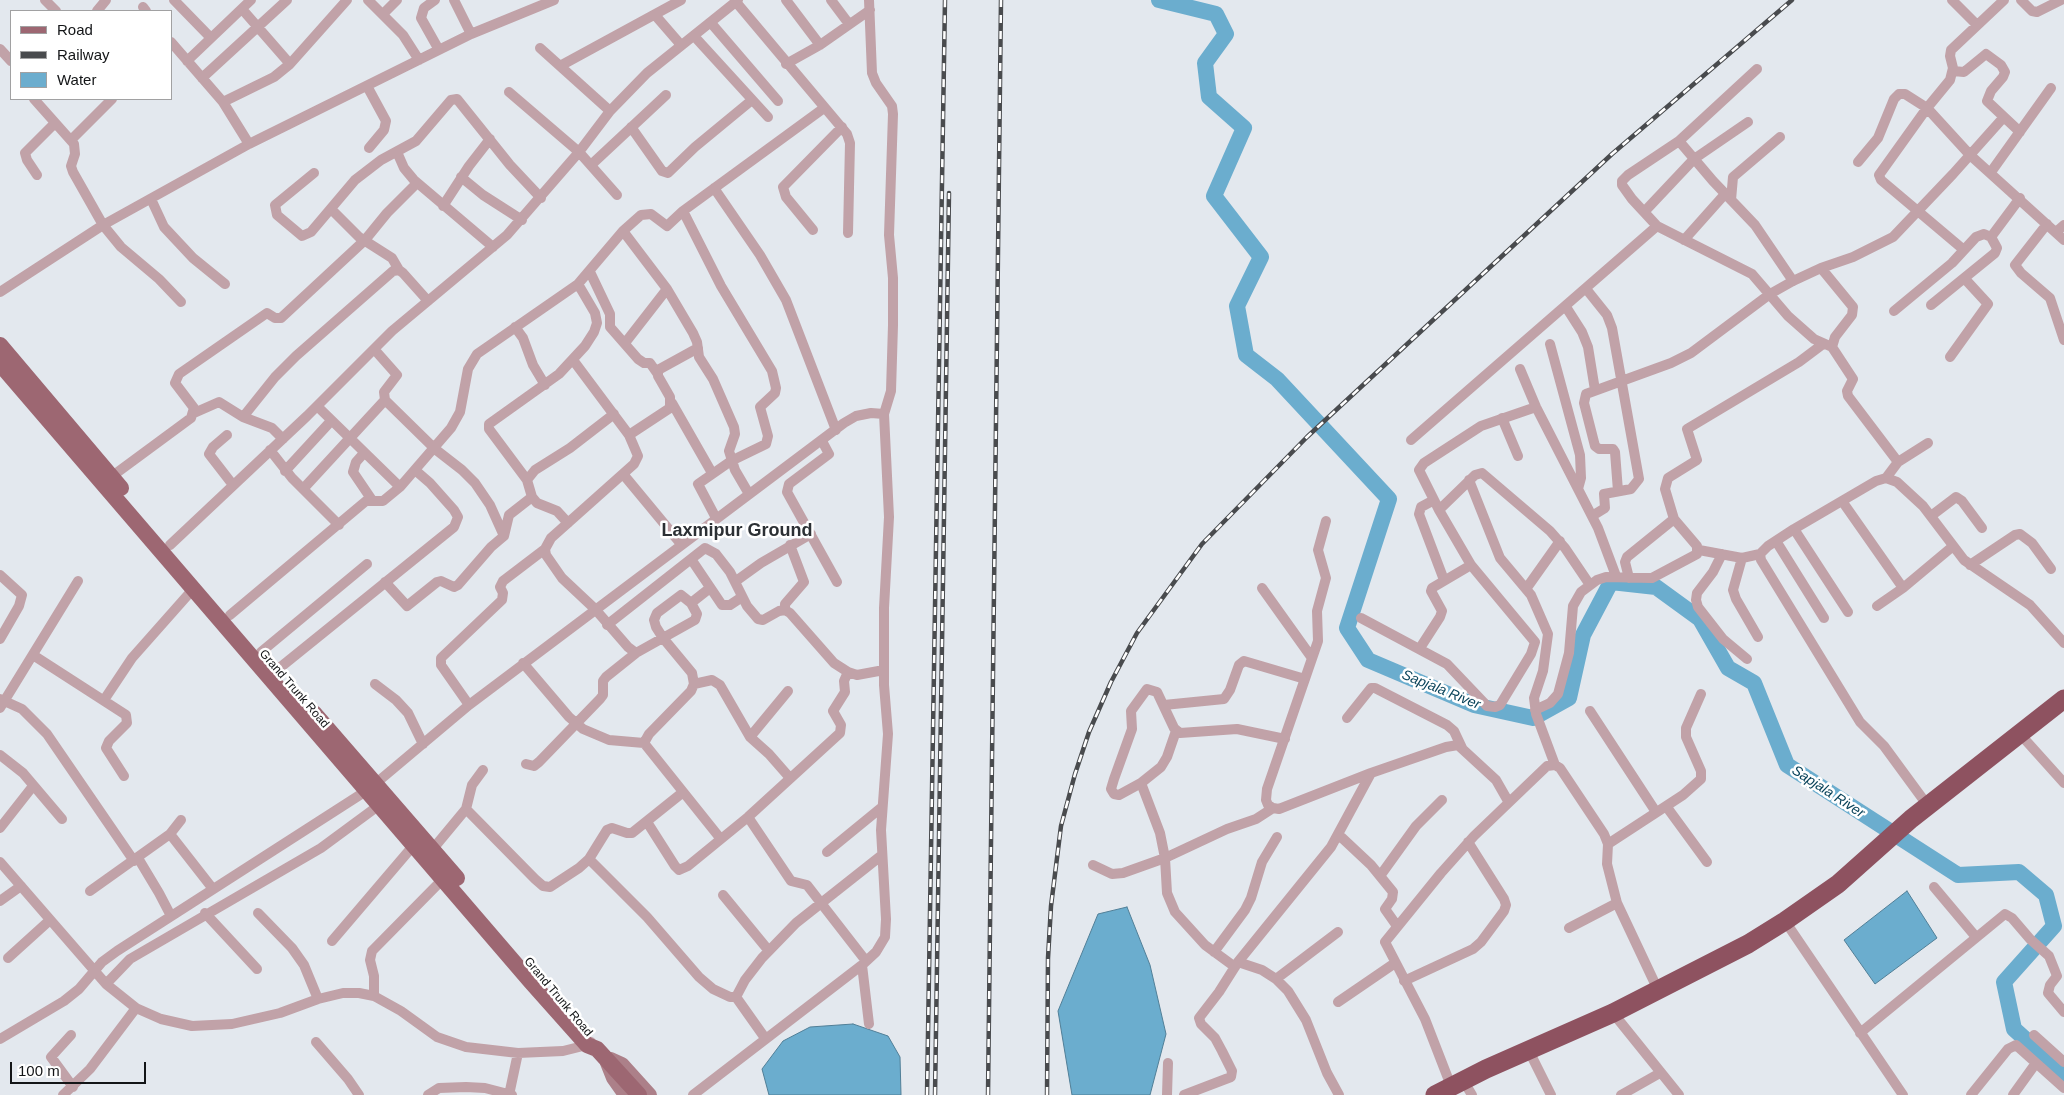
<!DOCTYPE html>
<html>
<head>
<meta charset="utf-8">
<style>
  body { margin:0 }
  #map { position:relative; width:2064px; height:1095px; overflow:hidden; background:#e3e8ee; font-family:Arial,sans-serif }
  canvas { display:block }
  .legend { position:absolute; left:10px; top:10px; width:162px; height:90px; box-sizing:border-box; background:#fff; border:1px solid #a1a1a2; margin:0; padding:6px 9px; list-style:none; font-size:15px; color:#131517 }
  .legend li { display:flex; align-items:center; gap:10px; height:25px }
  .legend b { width:25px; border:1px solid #a1a1a2 }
  .scale { position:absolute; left:10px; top:1062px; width:136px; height:22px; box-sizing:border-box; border:2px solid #131517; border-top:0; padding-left:6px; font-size:15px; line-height:18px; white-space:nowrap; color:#131517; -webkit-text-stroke:4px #fff; paint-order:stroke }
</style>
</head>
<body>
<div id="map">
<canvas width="2064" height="1095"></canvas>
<ul class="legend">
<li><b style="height:6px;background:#9d6772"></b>Road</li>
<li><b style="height:6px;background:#494b4e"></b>Railway</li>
<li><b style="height:14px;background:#6badce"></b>Water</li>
</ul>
<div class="scale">100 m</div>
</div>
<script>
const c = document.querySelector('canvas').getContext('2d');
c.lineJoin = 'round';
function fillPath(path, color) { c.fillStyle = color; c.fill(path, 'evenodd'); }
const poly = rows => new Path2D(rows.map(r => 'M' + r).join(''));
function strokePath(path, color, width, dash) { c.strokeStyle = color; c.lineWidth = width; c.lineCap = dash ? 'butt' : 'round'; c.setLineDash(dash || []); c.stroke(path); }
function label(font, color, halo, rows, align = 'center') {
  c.font = font + ' Arial,sans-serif'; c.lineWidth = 5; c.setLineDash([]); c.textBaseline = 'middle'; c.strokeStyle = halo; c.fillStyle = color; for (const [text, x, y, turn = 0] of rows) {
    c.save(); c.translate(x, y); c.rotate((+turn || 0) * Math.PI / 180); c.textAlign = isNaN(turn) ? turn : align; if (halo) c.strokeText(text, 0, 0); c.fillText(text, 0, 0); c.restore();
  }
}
const water = poly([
  [1907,891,1937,938,1875,984,1844,940,1907,891],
  [1127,907,1150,965,1166,1034,1150,1095,1072,1095,1058,1011,1098,914,1127,907],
  [853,1024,888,1036,900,1057,901,1095,769,1095,762,1069,783,1041,810,1027,853,1024]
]);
const river = poly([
  [1159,0,1216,14,1226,34,1205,63,1209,97,1244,128,1214,196,1261,257,1237,306,1246,355,1277,379,1389,499,1347,628,1368,660,1474,705,1533,718,1569,698,1583,635,1611,582,1656,587,1700,619,1728,668,1754,683,1787,765,1958,875,2019,872,2046,895,2054,926,2004,982,2014,1029,2064,1074]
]);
const street = poly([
  [45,0,56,11],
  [174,0,211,38],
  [368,0,403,35,419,60],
  [435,0,424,8,421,18,439,50],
  [454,0,471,34],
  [786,0,820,45],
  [831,0,849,24],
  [1952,0,1977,25],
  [2021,0,2032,11,2037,12,2061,0],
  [736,2,847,134,850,143,848,233],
  [143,7,146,11],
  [242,9,290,64],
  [97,11,106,0],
  [383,14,397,0],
  [655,15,681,45],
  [711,23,778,101],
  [694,36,768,117],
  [171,42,223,102,249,144],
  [540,48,610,111],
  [0,49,11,61],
  [187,61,251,0],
  [786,64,820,45,870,10],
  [560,66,681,0],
  [1757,69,1679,141,1628,175,1622,181,1622,185,1632,199,1657,226,1752,274,1788,316,1814,339,1832,347],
  [1953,71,1964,72,1986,54,2001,65,2005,72,2003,77,1991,91,1987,101,2020,132],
  [202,78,287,0],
  [367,86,386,121,384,130,369,148],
  [509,92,579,152,617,195],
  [34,99,74,144,75,154,71,166,73,172,103,225,121,247,159,279,181,302],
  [223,102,274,77,290,64,347,0],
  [631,127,662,171,668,173,695,147,752,100],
  [71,140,112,99],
  [1679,141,1713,181,1755,225,1793,281],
  [397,152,404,168,414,180,493,247],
  [1858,162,1878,138,1894,99,1899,94,1905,94,1927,108,1970,155,2064,240],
  [591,165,666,95],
  [1991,172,2051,88],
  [314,173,275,205,277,215,302,236,311,232,355,180,381,160,416,141,451,100,457,99,510,165,541,198],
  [37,175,27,160,25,153,55,123],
  [461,177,483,195,522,220],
  [714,188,760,255,786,300,836,430],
  [151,199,164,227,193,258,225,284],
  [1731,200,1733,177,1780,137],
  [443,206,469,166,490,139],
  [331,209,359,237,392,258,399,270],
  [683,211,721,286,772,371,776,388,775,393,760,407,768,436,766,444,731,461,698,484,716,518],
  [1645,211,1694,159,1748,122],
  [2047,224,2015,265,2021,273,2050,298,2064,340],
  [813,230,786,197,783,187,842,127],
  [623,231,667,289,693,333,697,342,699,357,713,379,734,427,735,434,729,451,735,470,749,494],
  [2056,232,2064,225],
  [1684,240,1725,194],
  [1964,250,1881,180,1879,175,1927,108,1950,80,1953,68,1950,56,1951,50,2004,0],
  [1821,268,1853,307,1852,315,1835,337,1832,347,1853,379,1847,391,1848,396,1898,462],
  [590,272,610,314,610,327,638,359,644,363,650,363,657,373],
  [1587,290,1607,315,1612,328,1639,479,1631,489,1604,494,1605,508,1592,516],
  [0,292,103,225,249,144,471,34,554,0],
  [1931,305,1995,253,1997,248,1991,237,2020,198],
  [1566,307,1582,332,1588,347,1595,390],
  [1894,311,1952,263,1976,237,1984,234,1991,237],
  [515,327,523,338,533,365,545,385],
  [625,343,667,289],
  [1550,344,1580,455,1581,478,1578,489],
  [374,349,397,375,384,392,385,400,435,449,462,470,475,483,490,505,504,536],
  [1950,357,1988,304,1965,279],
  [573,360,629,435,638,456,634,464,551,538,545,549,546,555,562,578,595,609,628,647,636,653,695,620,697,614,691,603,710,588],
  [1520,369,1536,407,1598,528,1616,576],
  [672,403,712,473],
  [317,406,400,487],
  [194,413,219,402,243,417,272,428,283,439],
  [243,417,275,377,296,356,393,271,399,270,403,273,428,301],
  [1502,418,1518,456],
  [227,435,213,447,209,454,233,485],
  [629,435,670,408,670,397,658,376,658,370,698,348],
  [1411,440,1657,226],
  [822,441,829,454,789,484,787,492,837,582],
  [270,450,292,478,339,525],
  [364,453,356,462,353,472,372,500],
  [285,471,331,421],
  [623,474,681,544],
  [111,477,191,418,194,408,175,383,179,374,267,313,275,318,281,318,365,240,387,213,417,183],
  [1886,478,1897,482,1923,506,1964,560,2030,605,2064,643],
  [527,480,489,429,489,424,559,374,585,346,594,332,597,323,595,313,578,284],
  [1469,480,1500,558,1531,595,1548,634,1543,671,1534,698,1536,714,1555,765],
  [303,489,385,400],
  [1618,491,1615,452,1613,449,1599,449,1595,446,1584,403,1586,394,1671,363,1691,353,1770,294,1793,281,1821,268,1853,257,1893,237,1953,174,2003,118],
  [1434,500,1421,507,1419,514,1444,580],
  [1842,501,1903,588],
  [1439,510,1475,475,1482,473,1550,531,1565,548,1590,585],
  [1931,516,1956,497,1962,501,1982,528],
  [1326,521,1318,550,1326,578,1317,611,1318,641,1267,789,1266,800,1268,805,1273,808,1279,809,1371,773,1446,747,1458,745,1496,780,1508,801],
  [568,523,557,511,537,503,532,497,527,480,535,470,570,448,614,414],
  [1794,529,1848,612],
  [1776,541,1824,618],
  [170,545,307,416,392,331,507,235,579,152,610,111,647,73,738,0],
  [1699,550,1742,558,1760,554],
  [1722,554,1713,572,1697,593,1696,600,1698,607,1723,639,1747,659],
  [1742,558,1733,590,1736,599,1758,637],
  [691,559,722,605,730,605,742,597],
  [1970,565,2015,535,2020,534,2032,543,2051,569],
  [0,575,22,595,19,606,0,639],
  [1629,578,1625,562,1627,557,1674,519],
  [736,581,761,563,811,534],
  [385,582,407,606,437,582,441,581,454,587,458,585,491,547,504,536,509,515,532,497],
  [1262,588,1312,658],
  [1526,589,1560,541],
  [691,603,681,595,657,613,654,620,656,627,663,638,692,673,694,684,691,691,649,734,644,743,720,838],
  [1877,606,1903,588,1952,547],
  [785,610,785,604,804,582,790,545],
  [230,615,366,501,383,501,400,487,451,428,460,412,468,369,477,354,578,284,623,231,641,215,651,214,667,226,683,211,824,108],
  [1361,618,1447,664,1487,706,1495,707,1500,705,1531,654,1535,642,1471,565,1439,510,1419,470,1424,463,1481,426,1536,407],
  [607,625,705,548,716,554,730,572,747,606,758,619,763,620,779,611,785,610,790,613,834,663,848,672,857,675,884,670],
  [1420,648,1440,617,1442,611,1431,591,1432,588,1471,565],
  [261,652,367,564],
  [33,655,126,715,127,723,109,741,106,748,124,776],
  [523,663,569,717,583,729,609,740,644,743],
  [277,670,454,527,458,517,454,510,430,483,415,470],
  [375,684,396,700,408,713,423,744],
  [694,684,712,680,720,685,750,737,769,754,790,778],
  [0,699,22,709,47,734,134,861],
  [104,700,132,658,194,588],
  [469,705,441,665,441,658,502,600,503,593,500,587,503,581,545,549],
  [1164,705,1224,699,1230,690,1239,665,1244,661,1305,679],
  [0,708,78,581],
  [1535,710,1550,703,1558,694,1569,653,1573,606,1581,592,1597,580,1606,577,1652,578,1697,554,1697,546,1674,519,1665,489,1668,478,1697,460,1687,429,1799,362,1823,344],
  [1590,711,1656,812],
  [1347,718,1371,688,1375,688,1447,725,1454,731,1462,748],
  [1176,731,1167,757,1161,767,1141,783,1119,795,1114,794,1111,789,1114,779,1132,729,1131,711,1147,689,1157,692,1174,728,1180,733,1237,729,1285,739],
  [2020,734,2064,783],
  [750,737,788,691],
  [0,755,23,773,62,819],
  [526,764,534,766,539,762,600,699,603,695,603,681,606,677,636,653],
  [1141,783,1160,833,1165,858,1167,893,1175,912,1205,945,1235,967],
  [375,784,469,705,844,423,856,416,871,413,884,414],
  [1666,806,1707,862],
  [1928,806,1884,746,1860,722,1761,560,1760,554,1768,546,1794,529,1876,481,1886,478,1898,462,1928,443],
  [466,809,535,879,543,886,550,887,579,868,589,859,607,830,612,828,627,833,632,833,682,793],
  [748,817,791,881,807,885,866,961],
  [181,820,170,834,213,889],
  [647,822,675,866,679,870,688,866,748,817,840,733,841,725,833,711,845,692,844,681,848,672],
  [0,828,33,786],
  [1339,835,1371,865,1393,892,1392,899,1385,909,1397,926],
  [1608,844,1683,795,1701,779,1701,771,1686,737,1686,728,1701,694],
  [432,850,466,809,472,785,483,770],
  [827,852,882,807],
  [138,858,159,893,171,916],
  [589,859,647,917,699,977,713,989,730,997,736,997],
  [0,862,106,984,136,1008,161,1019,192,1026,232,1024,280,1013,318,999,343,993,359,993,374,996,401,1011,437,1037,466,1047,518,1053,563,1051,587,1045,591,1042],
  [1093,865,1112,874,1123,873,1165,858,1227,829,1256,819,1273,808],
  [1380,876,1416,826,1442,800],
  [1934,887,1976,937],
  [90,891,170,834],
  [723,895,769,951],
  [0,901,21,886],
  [205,913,257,969],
  [258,913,292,948,304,965,318,999],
  [1785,921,1903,1095],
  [1569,928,1617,903],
  [332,941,413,846],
  [1214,952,1245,910,1251,898,1262,862,1277,837],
  [8,958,50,920],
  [1238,962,1262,970,1276,979,1288,991,1306,1020,1327,1073,1339,1095],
  [862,965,869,1024],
  [1276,979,1338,932],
  [1404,981,1473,949,1481,942,1504,911,1506,905,1504,899,1468,842],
  [106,984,130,959,321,848,378,806],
  [374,996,374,976,370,960,372,951,443,879],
  [1338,1002,1395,963],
  [1613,1013,1679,1095],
  [1860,1033,2005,914,2012,918,2030,939,2049,956,2057,976,2050,985,2048,993,2064,1012],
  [71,1035,51,1057,73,1087],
  [2034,1035,2064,1062],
  [765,1038,736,997,745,980,762,958,796,923,882,855],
  [0,1039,64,1001,79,989,102,962,117,951,366,791],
  [316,1042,348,1079,359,1095],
  [1529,1051,1551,1095],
  [1463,1080,1472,1095],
  [1451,1086,1425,1019,1385,942,1441,873,1474,836,1547,766,1555,765,1560,768,1604,834,1608,844,1607,864,1617,903,1658,990],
  [63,1095,90,1069,136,1008],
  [428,1095,439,1088,466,1087,485,1088,512,1095],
  [509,1095,518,1053],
  [693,1095,862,965,876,952,885,937,886,919,881,830,888,734,884,685,884,608,889,517,884,414,891,391,893,325,893,278,889,235,893,114,892,106,876,83,872,73,869,0],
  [1167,1095,1168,1063],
  [1184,1095,1231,1077,1232,1071,1222,1051,1215,1038,1201,1024,1199,1018,1219,992,1238,962,1331,847,1371,773],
  [1621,1095,1660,1073],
  [1971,1095,2008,1049,2016,1045,2064,1088],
  [2013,1095,2036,1063]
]);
const secondary = poly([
  [611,1059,622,1064,650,1095],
  [607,1063,613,1078,625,1095]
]);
const primary = poly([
  [0,345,121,488],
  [0,364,531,982,587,1045,597,1049,639,1095],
  [314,713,457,878]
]);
const highway = poly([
  [1435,1095,1486,1069,1613,1013,1748,944,1785,921,1838,884,1911,819,2064,699]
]);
const rail = poly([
  [927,1095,945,0],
  [935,1095,949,193],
  [988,1095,1001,0],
  [1047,1095,1048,958,1051,906,1061,826,1075,774,1089,732,1111,682,1137,633,1202,544,1307,437,1612,154,1792,0]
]);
const streetNames = [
  ["Grand Trunk Road",294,689,49],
  ["Grand Trunk Road",558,997,50]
];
const waterNames = [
  ["Sapjala River",1441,690,22],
  ["Sapjala River",1828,792,33]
];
const districtNames = [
  ["Laxmipur Ground",737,531]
];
fillPath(water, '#6badce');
strokePath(water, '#517f97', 1);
strokePath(river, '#6badce', 16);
strokePath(street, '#c1a2a8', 10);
strokePath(secondary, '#ac8089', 14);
strokePath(primary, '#9d6772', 16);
strokePath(highway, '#8e5260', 19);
strokePath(rail, '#494b4e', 4.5);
strokePath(rail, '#fff', 2.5, [8]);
label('12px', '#131517', '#fff', streetNames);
label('italic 14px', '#084259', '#fff', waterNames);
label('bold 18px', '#2c3034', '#fff', districtNames);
</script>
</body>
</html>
